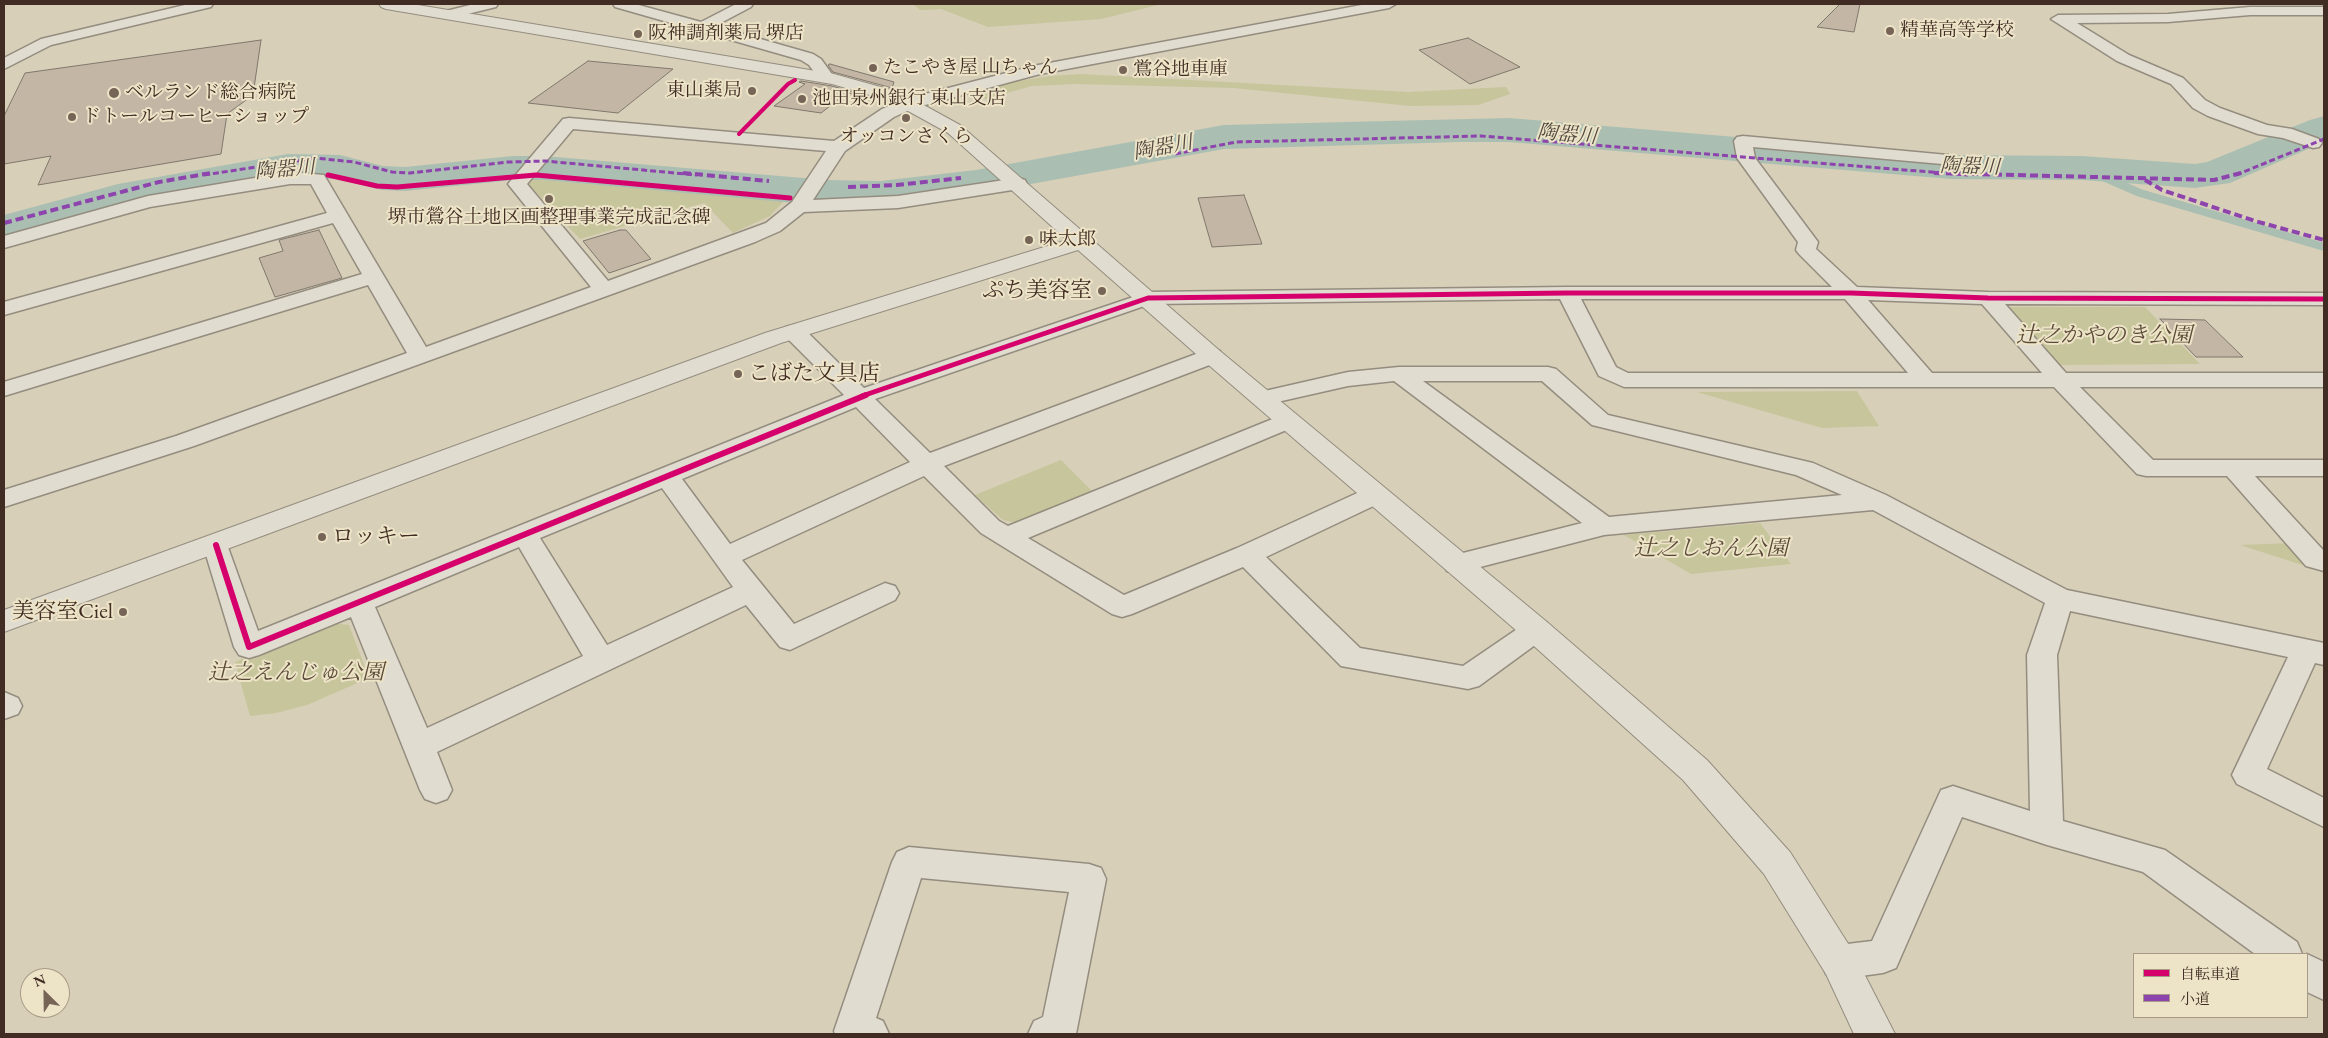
<!DOCTYPE html>
<html>
<head>
<meta charset="utf-8">
<style>
  body { margin:0 }
  #map { position:relative; width:2328px; height:1038px; overflow:hidden; background:#d7cfb8; font-family:"EB Garamond","Noto Serif JP",serif }
  canvas { display:block }
  .frame { position:absolute; inset:0; border:5px solid #412c23; pointer-events:none }
  .legend { position:absolute; left:2133px; top:953px; width:175px; height:65px; box-sizing:border-box; background:#ede4c8; border:1px solid #a89a86; margin:0; padding:6px 9px; list-style:none; font-size:15px; color:#412c23 }
  .legend li { display:flex; align-items:center; gap:10px; height:25px }
  .legend b { width:25px; border:1px solid #a89a86 }
  .north { position:absolute; left:20px; top:968px; width:50px; height:50px; box-sizing:border-box; background:#ede4c8; border:1px solid #a89a86; border-radius:50%; rotate:337deg; font-size:14px; font-weight:700; line-height:20px; text-align:center; color:#412c23 }
  .north::after { content:''; display:block; margin:auto; width:18px; height:22px; background:#766557; clip-path:polygon(50% 0,100% 100%,50% 72%,0 100%) }
</style>
</head>
<body>
<div id="map">
<canvas width="2328" height="1038"></canvas>
<div class="frame"></div>
<ul class="legend">
<li><b style="height:6px;background:#d6006c"></b>自転車道</li>
<li><b style="height:6px;background:#8e44ad"></b>小道</li>
</ul>
<div class="north">N</div>
</div>
<script>
const c = document.querySelector('canvas').getContext('2d');
c.lineJoin = 'round';
function fillPath(path, color) { c.fillStyle = color; c.fill(path, 'evenodd'); }
const poly = rows => new Path2D(rows.map(r => 'M' + r).join(''));
function strokePath(path, color, width, dash) { c.strokeStyle = color; c.lineWidth = width; c.lineCap = dash ? 'butt' : 'round'; c.setLineDash(dash || []); c.stroke(path); }
function label(font, color, halo, rows, align = 'center') {
  c.font = font + ' "EB Garamond","Noto Serif JP",serif'; c.lineWidth = 4; c.setLineDash([]); c.textBaseline = 'middle'; c.strokeStyle = halo; c.fillStyle = color; for (const [text, x, y, turn = 0] of rows) {
    c.save(); c.translate(x, y); c.rotate((+turn || 0) * Math.PI / 180); c.textAlign = isNaN(turn) ? turn : align; if (halo) c.strokeText(text, 0, 0); c.fillText(text, 0, 0); c.restore();
  }
}
const green = poly([
  [913,4,1162,4,1101,19,988,27,941,9,920,10],
  [1081,74,1408,92,1506,87,1510,94,1478,105,1410,106,1234,88,1075,84,1032,86,985,99,979,97,981,92,1013,82,1050,76],
  [531,179,784,201,770,216,733,233,704,203,580,239,528,184],
  [2008,307,2145,307,2200,364,2059,365],
  [1857,391,1879,426,1822,428,1697,392],
  [1061,460,1093,492,1022,524,1003,520,975,495],
  [1760,523,1791,564,1691,574,1624,535],
  [2291,543,2316,568,2324,572,2240,545],
  [332,623,349,625,369,678,307,705,276,713,250,716,235,662]
]);
const streamFar1 = poly([
  [2082,168,2097,175]
]);
const stream = poly([
  [2094,173,2140,193,2324,247]
]);
const river = poly([
  [2324,116,2324,142,2230,183,2195,188,2082,180,1951,179,1509,142,1460,142,1224,149,976,194,880,207,827,206,544,180,513,180,405,191,382,190,339,179,288,178,123,209,4,242,4,215,118,184,288,154,340,155,383,166,405,167,513,156,544,156,827,180,880,181,976,170,1224,125,1509,118,1951,155,2082,156,2195,164,2207,162,2310,120,2324,116]
]);
const building = poly([
  [1840,4,1860,4,1854,32,1817,27,1840,4],
  [1468,38,1520,67,1470,84,1419,50,1468,38],
  [261,40,253,95,227,114,221,154,38,185,51,156,4,164,4,116,25,73,261,40],
  [588,61,673,69,618,113,528,103,588,61],
  [830,64,894,82,892,88,833,72,828,65,830,64],
  [801,81,832,86,874,98,847,93,821,113,774,106,805,84,799,82,801,81],
  [1244,195,1262,244,1212,247,1198,198,1244,195],
  [319,230,342,278,275,297,259,258,283,251,279,240,319,230],
  [620,230,626,230,651,259,609,273,583,241,620,230],
  [2160,319,2205,320,2243,357,2196,357,2160,319]
]);
const minor = poly([
  [189,4,213,4,211,7,51,45,4,69,4,58,41,39,189,4],
  [474,4,498,4,496,7,451,18,444,14,446,11,474,4],
  [613,4,635,4,701,22,736,4,753,4,751,7,715,26,813,54,821,59,834,77,832,80,820,80,809,65,801,60,615,7,613,4],
  [1367,4,1396,4,1389,8,1040,74,914,108,894,117,845,151,813,200,898,196,1018,178,1025,180,1027,184,1025,188,898,208,804,212,780,231,755,242,194,446,4,507,4,490,176,436,407,353,368,285,4,396,4,382,362,274,333,223,4,315,4,302,327,213,311,184,290,184,150,207,4,248,4,236,148,196,290,172,324,175,426,347,591,287,508,184,563,119,569,118,834,141,882,109,902,100,1033,66,1367,4],
  [573,129,826,151,792,202,766,223,608,281,527,184,573,129],
  [2250,7,2324,7,2324,15,2250,15,2168,22,2077,23,2129,55,2183,78,2205,100,2220,108,2267,125,2292,129,2319,139,2322,143,2319,147,2313,148,2283,138,2258,134,2208,116,2193,108,2171,84,2117,61,2051,19,2058,15,2168,14,2250,7],
  [1743,136,1948,155,1951,159,1948,163,1942,164,1753,147,1755,158,1818,242,1816,249,1857,287,1988,292,2324,293,2324,305,2005,304,2066,373,2324,373,2324,387,2080,387,2153,460,2324,460,2324,476,2255,476,2324,551,2324,571,2306,566,2227,476,2146,476,2137,474,2054,387,1624,387,1599,376,1560,299,1150,304,875,399,930,453,1204,351,1212,349,1220,351,1223,356,1220,361,944,466,999,521,1008,526,1280,416,1288,414,1296,416,1300,421,1296,426,1028,538,1124,595,1237,548,1366,489,1375,487,1384,489,1388,495,1384,501,1266,557,1360,648,1463,666,1526,623,1536,619,1546,623,1550,630,1546,637,1479,686,1468,689,1341,666,1243,567,1132,614,1122,617,1112,614,981,533,924,476,742,560,794,624,885,583,895,586,899,593,895,600,790,650,780,647,746,605,437,752,452,790,447,799,436,803,425,799,420,790,351,617,259,655,249,658,239,655,234,647,203,545,207,539,216,536,225,539,258,631,844,395,786,337,783,332,786,327,794,325,802,327,864,388,1148,292,1567,287,1832,287,1799,254,1796,250,1798,242,1737,158,1734,141,1737,137,1743,136],
  [1581,299,1845,299,1908,373,1628,373,1616,367,1581,299],
  [1868,300,1982,304,2042,373,1932,373,1868,300],
  [856,407,910,462,730,544,682,479,856,407],
  [662,488,733,587,607,645,540,538,662,488],
  [519,547,583,656,427,728,375,607,519,547],
  [1399,367,1548,367,1556,369,1608,415,1813,463,1886,495,2067,590,2324,643,2324,665,2315,663,2267,769,2324,798,2324,827,2237,784,2232,775,2288,657,2070,611,2057,655,2063,821,2165,850,2297,942,2302,954,2255,954,2143,872,2047,845,1962,817,1896,968,1883,973,1839,979,1826,974,1821,962,1826,950,1839,945,1872,941,1941,790,1953,786,2030,811,2027,655,2045,603,1873,510,1604,535,1457,573,1447,571,1443,564,1447,557,1582,523,1394,381,1348,386,1264,405,1256,403,1252,398,1256,393,1348,372,1399,367],
  [1423,381,1542,381,1592,425,1796,475,1842,495,1609,517,1423,381],
  [4,692,18,698,22,706,18,714,4,719,4,692],
  [909,847,1089,864,1101,868,1106,879,1076,1034,1028,1034,1034,1021,1043,1017,1069,892,921,878,876,1018,883,1021,889,1034,835,1034,834,1031,892,862,897,852,909,847],
  [2307,954,2324,962,2324,1000,2307,992,2307,954]
]);
const tertiary = poly([
  [379,4,412,4,834,74,902,93,960,125,1220,351,1547,622,1707,760,1790,852,1852,950,1895,1034,1854,1034,1826,974,1764,874,1683,780,1525,638,1204,361,1078,250,781,343,4,632,4,610,765,333,1067,240,948,133,890,101,832,84,386,9,381,7,379,4]
]);
const quietFar1 = poly([
  [1175,154,1236,142,1481,136,1968,175],
  [204,175,315,158,354,162,392,172,410,173,508,162,545,161,697,175],
  [2236,175,2324,139]
]);
const quiet = poly([
  [683,173,769,181],
  [1934,173,2214,180,2241,173],
  [2145,180,2162,190,2255,221,2324,240],
  [848,187,897,185,961,178],
  [4,223,159,182,211,173]
]);
const cyclewayFar2 = poly([
  [739,134,788,84,795,80]
]);
const cyclewayFar1 = poly([
  [328,175,377,186,397,187,536,175,790,198],
  [862,396,1148,298,1567,293,1851,293,1988,298,2324,299]
]);
const cycleway = poly([
  [216,545,249,647,866,395]
]);
const markers = [
  [1890,31,5,"#766557"],
  [638,34,5,"#766557"],
  [873,68,5,"#766557"],
  [1123,70,5,"#766557"],
  [752,91,5,"#766557"],
  [114,93,6,"#766557"],
  [802,99,5,"#766557"],
  [72,117,5,"#766557"],
  [906,118,5,"#766557"],
  [549,199,5,"#766557"],
  [1029,240,5,"#766557"],
  [1102,291,5,"#766557"],
  [738,374,5,"#766557"],
  [322,537,5,"#766557"],
  [123,612,5,"#766557"]
];
const farPoinames = [
  ["精華高等学校",1900,31],
  ["阪神調剤薬局 堺店",648,34],
  ["たこやき屋 山ちゃん",883,68],
  ["鴬谷地車庫",1133,70],
  ["東山薬局",742,91,"right"],
  ["ベルランド総合病院",125,93],
  ["池田泉州銀行 東山支店",812,99],
  ["ドトールコーヒーショップ",82,117],
  ["オッコンさくら",906,137,"center"],
  ["堺市鶯谷土地区画整理事業完成記念碑",549,218,"center"],
  ["味太郎",1039,240]
];
const farWaternames = [
  ["陶器川",1567,135,5],
  ["陶器川",1163,148,-10],
  ["陶器川",1970,167,2],
  ["陶器川",285,170,-5]
];
const poiNames = [
  ["ぷち美容室",1092,291],
  ["こばた文具店",748,374,"left"],
  ["ロッキー",332,537,"left"],
  ["美容室Ciel",113,612]
];
const parkNames = [
  ["辻之かやのき公園",2104,336],
  ["辻之しおん公園",1711,549],
  ["辻之えんじゅ公園",296,673]
];
fillPath(green, '#c7c59b');
strokePath(streamFar1, '#aabfb2', 6);
strokePath(stream, '#aabfb2', 8);
fillPath(river, '#aabfb2');
fillPath(building, '#c4b6a4');
strokePath(building, '#7f786c', 1);
strokePath(minor, '#948d7f', 3);
strokePath(tertiary, '#948d7f', 2);
fillPath(minor, '#e0dcd0');
fillPath(tertiary, '#e0dcd0');
strokePath(quietFar1, '#8e44ad', 3, [6, 3]);
strokePath(quiet, '#8e44ad', 4, [8, 4]);
strokePath(cyclewayFar2, '#d6006c', 4);
strokePath(cyclewayFar1, '#d6006c', 5);
strokePath(cycleway, '#d6006c', 6);
for (const [x, y, r, color] of markers) { const dot = new Path2D(); dot.arc(x, y, r, 0, 2 * Math.PI); c.fillStyle = color; c.fill(dot); strokePath(dot, '#ede4c8', 2); }
label('19px', '#412c23', '#ede4c8', farPoinames, 'left');
label('italic 20px', '#52483f', '#ede4c8', farWaternames);
label('22px', '#412c23', '#ede4c8', poiNames, 'right');
label('italic 22px', '#594936', '#ede4c8', parkNames);
</script>
</body>
</html>
